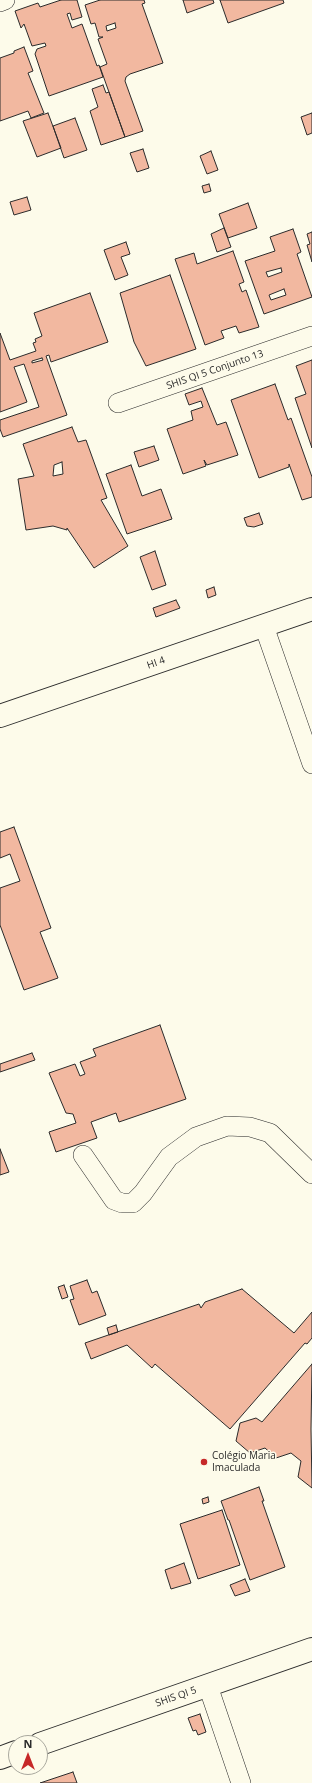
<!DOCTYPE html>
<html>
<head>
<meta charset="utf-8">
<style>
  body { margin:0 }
  #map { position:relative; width:312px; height:1783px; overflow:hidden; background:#fdfbea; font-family:"Open Sans",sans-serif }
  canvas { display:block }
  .north { position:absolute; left:8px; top:1735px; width:40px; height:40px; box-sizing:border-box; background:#fdfbea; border:1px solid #a9a89e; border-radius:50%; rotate:0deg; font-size:11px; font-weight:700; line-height:16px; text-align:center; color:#2b2b2b }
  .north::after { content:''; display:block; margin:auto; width:14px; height:18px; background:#c62828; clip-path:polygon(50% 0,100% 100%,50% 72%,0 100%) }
</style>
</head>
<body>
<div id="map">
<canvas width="312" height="1783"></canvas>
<div class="north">N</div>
</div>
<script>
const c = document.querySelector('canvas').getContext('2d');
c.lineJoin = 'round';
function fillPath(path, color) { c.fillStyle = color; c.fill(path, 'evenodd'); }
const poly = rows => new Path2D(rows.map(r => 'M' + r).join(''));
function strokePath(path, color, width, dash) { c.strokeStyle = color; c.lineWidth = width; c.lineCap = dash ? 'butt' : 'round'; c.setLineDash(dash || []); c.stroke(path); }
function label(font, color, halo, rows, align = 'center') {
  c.font = font + ' "Open Sans",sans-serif'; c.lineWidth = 3; c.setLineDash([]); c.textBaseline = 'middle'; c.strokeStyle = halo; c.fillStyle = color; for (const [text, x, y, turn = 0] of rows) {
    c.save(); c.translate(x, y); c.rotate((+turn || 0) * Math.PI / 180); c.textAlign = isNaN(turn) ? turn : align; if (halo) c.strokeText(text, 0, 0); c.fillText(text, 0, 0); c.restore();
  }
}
const building = poly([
  [61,0,77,0,82,17,72,20,70,13,67,14,72,28,82,24,97,66,99,65,103,77,49,96,35,54,37,49,46,46,45,43,32,46,24,24,21,28,15,11,38,3,40,7,61,0],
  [100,0,144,0,145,3,142,4,163,63,130,74,126,77,125,81,143,131,125,137,100,67,107,64,98,39,103,37,99,37,95,23,91,24,85,5,100,0],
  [115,23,116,28,107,31,106,26,115,23],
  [183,0,213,0,214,3,187,13,183,0],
  [220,0,283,0,284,3,228,23,220,0],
  [24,47,33,71,28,73,44,113,31,118,28,111,0,121,0,58,14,53,14,51,24,47],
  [103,85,106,93,109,92,125,137,101,145,90,111,98,107,92,89,103,85],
  [48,113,61,148,37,157,23,121,48,113],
  [312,113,312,133,307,135,301,117,312,113],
  [75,118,87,150,64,158,53,126,75,118],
  [143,149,149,168,137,172,130,153,143,149],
  [211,151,218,170,207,174,200,156,211,151],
  [209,184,211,191,204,193,202,186,209,184],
  [27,197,31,210,14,215,10,202,27,197],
  [248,203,257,228,228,238,219,214,248,203],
  [224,228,231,247,217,252,211,234,224,228],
  [293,229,301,252,297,254,312,297,264,314,245,261,275,251,270,237,293,229],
  [281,268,282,272,268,277,266,272,281,268],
  [284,289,286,295,271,300,269,295,284,289],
  [312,232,312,262,307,245,310,244,307,234,312,232],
  [126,242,130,254,121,257,128,275,115,280,104,250,126,242],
  [233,251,244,282,239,284,242,292,246,290,259,327,239,333,236,326,221,331,224,338,205,345,175,259,194,253,197,264,233,251],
  [170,275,196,349,146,366,134,342,120,293,170,275],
  [90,293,108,342,51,362,49,355,46,356,67,415,3,437,0,429,0,420,39,407,24,364,14,367,27,402,0,412,0,333,10,360,36,351,33,343,36,342,35,339,42,336,34,313,90,293],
  [42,358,43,360,32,363,32,361,42,358],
  [312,360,312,448,295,398,306,394,296,366,312,360],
  [275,384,288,420,291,418,312,477,312,497,302,500,289,464,289,467,259,478,231,400,275,384],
  [202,388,217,425,226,422,238,455,207,465,204,460,206,466,183,474,167,429,193,420,191,411,203,407,201,401,189,405,185,394,202,388],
  [72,427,78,442,86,440,107,498,101,500,128,546,94,568,67,528,67,530,53,526,26,530,18,479,34,476,23,444,72,427],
  [62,462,63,474,53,476,54,465,62,462],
  [154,446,159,460,139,467,134,452,154,446],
  [131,465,142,496,161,489,172,519,127,534,106,474,131,465],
  [259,513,263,524,254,527,247,526,244,518,259,513],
  [155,551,166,585,152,590,140,557,155,551],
  [214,587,216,595,208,598,206,590,214,587],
  [176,600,180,608,156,617,153,608,176,600],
  [14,827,51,928,40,932,58,978,24,990,0,925,0,888,20,881,10,854,0,858,0,832,14,827],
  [160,1025,186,1099,119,1122,116,1113,91,1122,97,1138,56,1152,49,1132,76,1123,73,1114,66,1113,49,1073,75,1064,80,1076,85,1074,80,1062,96,1056,93,1049,160,1025],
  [32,1053,35,1060,0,1072,0,1064,32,1053],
  [0,1149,9,1172,0,1175,0,1149],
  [87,1280,92,1293,97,1291,106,1315,79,1325,70,1300,74,1299,70,1286,87,1280],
  [64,1285,68,1297,62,1299,58,1287,64,1285],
  [242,1289,294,1333,312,1312,312,1338,307,1344,305,1343,230,1429,155,1364,152,1368,127,1345,91,1359,85,1343,199,1304,201,1308,205,1302,242,1289],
  [116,1325,118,1332,109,1335,107,1328,116,1325],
  [312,1364,311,1429,312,1488,298,1477,301,1461,291,1453,276,1458,265,1448,250,1453,236,1441,240,1423,256,1418,262,1422,312,1364],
  [259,1487,264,1501,262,1501,285,1567,250,1580,229,1520,228,1520,221,1501,259,1487],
  [208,1497,209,1502,203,1504,202,1499,208,1497],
  [222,1510,240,1565,198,1579,180,1524,222,1510],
  [184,1563,191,1583,171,1589,165,1570,184,1563],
  [245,1579,250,1591,235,1596,230,1585,245,1579],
  [200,1714,206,1732,198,1735,196,1730,193,1731,188,1718,200,1714],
  [73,1772,77,1783,40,1783,73,1772]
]);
const street = poly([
  [0,2,5,0],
  [118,403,312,336],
  [264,626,312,764],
  [83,1155,114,1200,122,1203,133,1203,143,1193,169,1157,196,1137,227,1126,250,1127,270,1133,312,1174],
  [208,1686,241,1783]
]);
const secondary = poly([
  [0,716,312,609],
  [40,1744,312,1649],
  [0,1758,16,1752]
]);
const markers = [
  [204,1462,4,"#c62828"]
];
const streetNames = [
  ["SHIS QI 5 Conjunto 13",215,370,-19],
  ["HI 4",156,663,-19],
  ["SHIS QI 5",176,1697,-19]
];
const poiNames = [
  ["Colégio Maria",212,1456],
  ["Imaculada",212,1468]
];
fillPath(building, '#f2b8a0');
strokePath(building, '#2b2b2b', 1);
strokePath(street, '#2b2b2b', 20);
strokePath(secondary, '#2b2b2b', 24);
strokePath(street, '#fdfbea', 19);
strokePath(secondary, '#fdfbea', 22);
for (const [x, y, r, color] of markers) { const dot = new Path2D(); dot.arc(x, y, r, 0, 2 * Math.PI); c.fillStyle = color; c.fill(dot); strokePath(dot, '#fdfbea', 1.5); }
label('10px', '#2b2b2b', '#fdfbea', streetNames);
label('10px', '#2b2b2b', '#fdfbea', poiNames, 'left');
</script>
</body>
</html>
